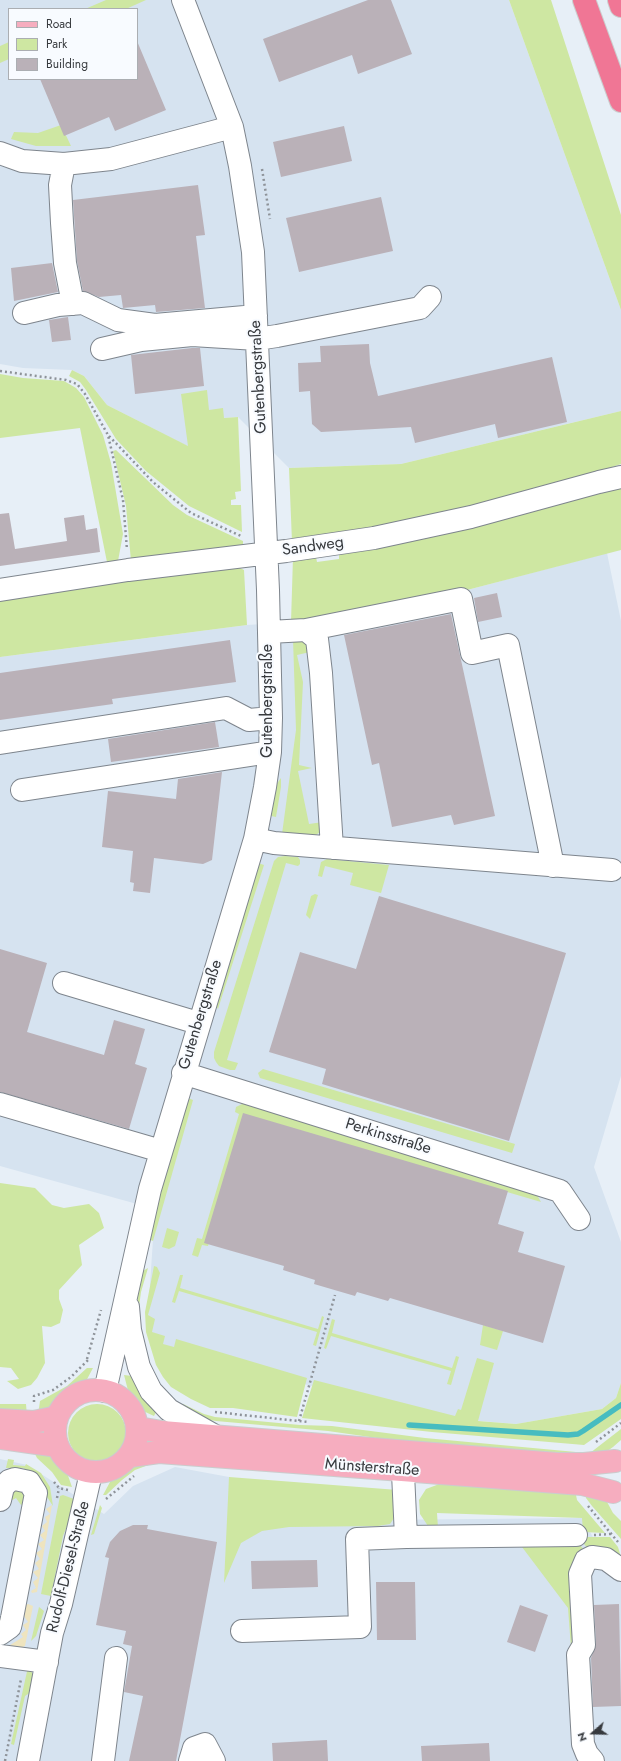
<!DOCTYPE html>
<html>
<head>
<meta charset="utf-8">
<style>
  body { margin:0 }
  #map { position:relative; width:621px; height:1761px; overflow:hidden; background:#e7eff7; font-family:Jost,sans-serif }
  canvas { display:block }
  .legend { position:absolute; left:8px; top:8px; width:130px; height:72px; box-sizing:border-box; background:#f8fbff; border:1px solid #abaeb2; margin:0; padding:5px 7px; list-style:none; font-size:12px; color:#373a3e }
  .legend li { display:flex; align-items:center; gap:8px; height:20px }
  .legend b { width:20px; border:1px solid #abaeb2 }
  .north { position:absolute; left:573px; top:1713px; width:40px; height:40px; -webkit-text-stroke:3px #f8fbff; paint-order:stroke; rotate:250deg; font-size:11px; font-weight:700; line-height:16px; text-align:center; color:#373a3e }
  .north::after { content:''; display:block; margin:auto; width:14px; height:18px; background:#373a3e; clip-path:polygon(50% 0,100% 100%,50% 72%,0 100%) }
</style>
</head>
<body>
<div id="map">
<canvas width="621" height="1761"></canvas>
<ul class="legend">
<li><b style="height:5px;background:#f6adbf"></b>Road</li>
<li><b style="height:11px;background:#cee7a2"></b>Park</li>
<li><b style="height:11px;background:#bab1b8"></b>Building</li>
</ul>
<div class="north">N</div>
</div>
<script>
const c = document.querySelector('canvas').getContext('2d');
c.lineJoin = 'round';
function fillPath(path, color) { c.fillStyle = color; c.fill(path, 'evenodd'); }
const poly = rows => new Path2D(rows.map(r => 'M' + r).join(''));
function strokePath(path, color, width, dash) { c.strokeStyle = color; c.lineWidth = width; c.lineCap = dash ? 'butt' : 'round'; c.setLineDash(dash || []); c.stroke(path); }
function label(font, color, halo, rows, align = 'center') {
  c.font = font + ' Jost,sans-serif'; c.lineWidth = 4; c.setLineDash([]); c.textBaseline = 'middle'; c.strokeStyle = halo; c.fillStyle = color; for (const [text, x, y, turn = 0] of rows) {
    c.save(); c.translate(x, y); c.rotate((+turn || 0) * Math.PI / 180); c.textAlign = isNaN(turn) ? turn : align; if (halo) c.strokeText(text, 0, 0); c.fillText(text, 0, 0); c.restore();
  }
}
const built = poly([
  [0,0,509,0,621,310,621,411,401,464,289,468,238,417,224,418,189,447,107,405,84,376,72,370,23,368,0,364],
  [9,9,137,9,137,79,9,79],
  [607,553,621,621,621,1076,594,1167,621,1242,621,1383,616,1398,602,1409,516,1424,434,1417,154,1346,148,1315,155,1209,0,1166,0,657,247,625,291,622,467,590],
  [0,1459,27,1465,104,1514,133,1486,175,1467,229,1477,271,1521,583,1518,599,1549,621,1564,621,1761,0,1761]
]);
const green = poly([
  [106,0,146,0,126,9,85,9],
  [509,0,551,0,621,215,621,310],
  [9,42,9,59,0,63,0,46],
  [61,125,71,146,36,146,11,139,14,132,38,133],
  [72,370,84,376,107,405,188,446,181,394,207,390,209,410,223,408,224,418,238,417,241,491,235,492,236,499,231,500,231,505,241,505,242,532,189,506,146,471,116,439,86,390,80,382,69,376],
  [0,374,23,378,64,381,76,388,84,397,103,435,111,463,123,534,118,561,108,567,80,428,0,438],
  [621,411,621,464,506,503,292,542,289,468,401,464],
  [116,450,173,505,187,515,243,541,243,550,131,561,126,506,113,451],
  [621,484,621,550,467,590,291,622,293,557,315,552,317,562,339,559,339,553],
  [234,565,244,570,247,625,0,657,0,599],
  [293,639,306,643,310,652,297,655,303,682,299,765,312,768,298,771,309,824,323,822,320,832,316,835,282,834,296,730],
  [281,778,281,787,276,817,271,816,275,786],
  [285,856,298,857,300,860,300,864,298,866,286,863,227,1060,238,1063,235,1070,230,1070,219,1066,216,1062,214,1058,214,1052,274,861,278,857],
  [327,859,389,865,381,893,350,885,353,873,325,866,322,877,318,876,321,862],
  [258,863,264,865,218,1009,214,1002],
  [315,894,318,895,310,919,306,915,311,896],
  [263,1069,515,1144,512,1153,260,1078,258,1073],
  [188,1098,193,1100,153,1241,148,1239,150,1227],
  [244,1103,533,1188,541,1202,246,1115,208,1246,202,1245,198,1257,192,1255,197,1238,202,1239,239,1114,235,1112,236,1107],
  [0,1183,35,1188,52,1205,64,1208,89,1204,99,1213,104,1228,79,1245,82,1265,59,1290,59,1299,63,1310,60,1323,51,1327,42,1326,45,1363,37,1378,31,1385,18,1389,7,1381,19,1379,11,1368,0,1367],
  [167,1228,179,1232,175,1246,169,1249,162,1247],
  [154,1266,157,1267,160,1273,148,1315,155,1319,152,1332,165,1336,163,1344,174,1347,176,1339,307,1378,297,1417,233,1408,210,1408,191,1399,171,1387,163,1377,156,1365,146,1332,145,1312],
  [148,1268,141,1292,138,1314,137,1289,141,1272],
  [180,1275,183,1275,180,1288,318,1329,322,1316,324,1317,316,1346,313,1345,317,1332,179,1291,175,1303,172,1302],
  [332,1319,335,1320,332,1333,452,1368,456,1356,459,1357,451,1385,447,1384,451,1371,331,1336,326,1349,324,1348],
  [483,1325,503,1331,497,1350,480,1345],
  [477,1358,494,1363,478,1421,516,1424,602,1409,616,1398,621,1383,621,1419,584,1445,432,1432,302,1418,314,1380,455,1416,458,1409,461,1410],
  [87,1368,93,1368,85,1383,66,1395,55,1406,38,1415,40,1401,67,1386],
  [124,1375,132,1376,140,1395,156,1412,154,1416,141,1410,130,1398],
  '68 1433a29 29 0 1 1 58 0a29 29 0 1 1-58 0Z',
  [0,1404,26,1404,27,1416,0,1414],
  [183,1404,204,1414,215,1417,300,1425,332,1426,425,1438,576,1452,579,1454,577,1457,426,1445,328,1431,216,1421,204,1419,179,1405],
  [621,1429,621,1440,613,1447,603,1454,590,1453],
  [35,1449,48,1452,55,1458,66,1470,72,1487,61,1485,52,1472,37,1458,35,1454],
  [8,1459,14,1460,13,1465,25,1466,26,1464,41,1473,50,1487,53,1506,43,1491,44,1485,39,1477,23,1468,6,1468],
  [151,1464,135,1470,122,1480,106,1495,103,1495,110,1482,131,1466],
  [229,1477,398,1490,396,1515,390,1524,378,1526,289,1527,262,1531,241,1543,224,1583],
  [442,1483,575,1490,577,1500,605,1533,583,1532,582,1518,437,1513,438,1528,428,1526,420,1514,419,1500,426,1489],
  [18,1485,30,1499,21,1505,16,1498,5,1504],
  [586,1492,606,1500,613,1513,621,1521,621,1539,592,1506,586,1498],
  [63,1495,74,1499,74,1509,63,1536,51,1596,41,1594,60,1496],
  [100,1505,102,1508,94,1534,91,1535],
  [583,1537,610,1537,618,1547,621,1557,590,1551,584,1544],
  [579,1544,586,1552,579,1639,571,1648,568,1608,522,1547],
  [39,1607,44,1611,36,1636,31,1641],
  [28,1667,35,1677,31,1692,25,1696,14,1745,11,1744]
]);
const sand = poly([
  [52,1505,37,1592,32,1593,31,1591,36,1588,33,1582,38,1578,33,1572,39,1569,35,1563,40,1559,36,1553,42,1549,38,1544,44,1540,40,1535,45,1531,42,1526,47,1522,45,1517,50,1514,46,1509],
  [28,1604,33,1606,25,1646,17,1649,0,1650,1,1639,7,1647,23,1637,21,1634,26,1630,23,1625,28,1622,18,1607]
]);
const stream = poly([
  [409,1425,568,1435,578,1434,583,1431,621,1405]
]);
const building = poly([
  [368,0,391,0,412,54,358,74,352,55,279,82,263,39],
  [137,41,166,110,115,131,109,117,64,136,40,79,137,79],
  [344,126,352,161,281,177,273,142],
  [198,185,205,235,196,236,205,308,156,312,155,305,123,308,121,295,99,297,83,291,77,261,73,200],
  [381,197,393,251,299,272,286,218],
  [52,263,58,292,14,301,11,268],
  [68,317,71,340,52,342,49,320],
  [369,344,370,363,378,396,552,357,567,422,498,438,495,424,415,443,411,427,321,432,312,424,310,391,299,392,298,363,321,362,320,346],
  [192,348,200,348,204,386,135,394,131,355],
  [9,513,15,549,67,541,64,518,84,515,86,530,97,528,100,552,0,566,0,514],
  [497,593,502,617,478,622,474,598],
  [451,614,495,816,454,825,451,815,392,827,379,763,372,765,344,635],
  [230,640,236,682,112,699,113,704,0,720,0,673],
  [215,722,219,747,111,762,108,739],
  [222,772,212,860,203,864,154,858,150,893,133,891,134,883,130,882,133,851,102,847,108,791,176,799,178,779],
  [379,896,566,953,509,1141,322,1084,326,1069,269,1052,300,952,356,969],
  [0,949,47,963,27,1032,104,1055,114,1020,145,1029,135,1064,147,1068,129,1129,0,1092],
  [243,1113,508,1191,498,1224,524,1232,518,1252,565,1266,543,1343,390,1298,388,1301,357,1292,355,1296,314,1284,315,1280,283,1270,284,1266,204,1243],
  [133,1525,148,1525,147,1529,217,1542,176,1761,129,1761,143,1696,124,1692,132,1646,123,1644,126,1631,96,1625,109,1558,105,1557,110,1542,120,1531],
  [317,1560,318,1587,252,1589,251,1561],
  [376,1582,415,1582,416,1640,377,1640],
  [619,1604,621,1706,593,1707,591,1658,596,1644,594,1605],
  [520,1605,548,1615,535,1652,507,1642],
  [327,1740,328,1761,273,1761,272,1743],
  [489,1743,490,1761,422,1761,421,1746]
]);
const path = poly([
  [262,169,270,219],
  [0,371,66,380,77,384,85,394,108,435,123,500,127,550],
  [109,436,153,482,191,513,241,536],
  [87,1359,101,1310],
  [34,1402,34,1396,53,1390,71,1377,88,1360],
  [215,1412,308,1422],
  [299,1421,335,1295],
  [596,1442,621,1423],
  [54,1482,59,1488,68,1490],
  [57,1498,59,1488],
  [106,1499,134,1476],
  [588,1506,618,1542],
  [594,1535,611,1534],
  [5,1761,21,1679]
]);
const minor = poly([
  [0,153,22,161,64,164,111,159,232,127],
  [64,164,60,185,62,223,65,263,73,304],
  [24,313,58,305,83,303,118,320,155,325,256,316],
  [102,349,141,340,192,335,257,339,277,336,420,308,430,297],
  [0,590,128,570,286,551,374,538,471,517,599,482,621,477],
  [306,630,461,599,472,653,508,645,553,866],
  [269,632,306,630,317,639,321,673,332,848],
  [0,743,226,708,249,720,271,718],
  [22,790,270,752],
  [255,839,274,843,612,870],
  [64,983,198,1023],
  [183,1073,560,1191,579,1219],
  [0,1104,161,1151],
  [128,1307,130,1330,139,1367,151,1391,169,1410,215,1436],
  [105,1391,150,1189,255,839,265,787,270,752,271,718,268,590,253,252,240,166,232,127,183,0],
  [402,1452,406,1537,576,1535],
  [0,1500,3,1487,9,1481,15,1479,29,1482,36,1493,12,1618,10,1627,0,1634],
  [242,1631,360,1627,357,1539,406,1537],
  [0,1656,47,1662],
  [28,1761,52,1633,61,1604,91,1473],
  [103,1761,116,1658],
  [190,1761,194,1748,205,1744,214,1761],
  [593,1761,587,1754,583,1744,578,1655,584,1645,580,1574,586,1560,592,1557,606,1559,621,1570]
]);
const major = poly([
  '55 1431a41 41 0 1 1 82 0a41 41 0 1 1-82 0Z',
  [0,1420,34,1422,57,1417],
  [138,1428,162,1432,557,1464,584,1464,615,1461],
  [0,1438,58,1446],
  [130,1456,159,1452,402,1470,582,1484,613,1492]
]);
const highway = poly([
  [584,0,621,101],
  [619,0,621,6]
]);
const streetNames = [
  ["Gutenbergstraße",259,377,-93],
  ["Sandweg",313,547,-8],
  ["Gutenbergstraße",268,701,-90],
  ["Gutenbergstraße",201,1015,-73],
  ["Perkinsstraße",388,1137,17],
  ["Münsterstraße",372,1468,4],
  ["Rudolf-Diesel-Straße",69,1567,-76]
];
fillPath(built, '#d6e3f0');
fillPath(green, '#cee7a2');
fillPath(sand, '#eee4bf');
strokePath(stream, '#47bcc0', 5.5);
fillPath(building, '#bab1b8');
strokePath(minor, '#7e858d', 24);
strokePath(major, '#cbcccd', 24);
strokePath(highway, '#cbcccd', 24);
strokePath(path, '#8e9399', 2.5, [2, 3]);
strokePath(minor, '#fff', 22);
strokePath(major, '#f6adbf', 22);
strokePath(highway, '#f07695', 22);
label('16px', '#373a3e', '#f8fbff', streetNames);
</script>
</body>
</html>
